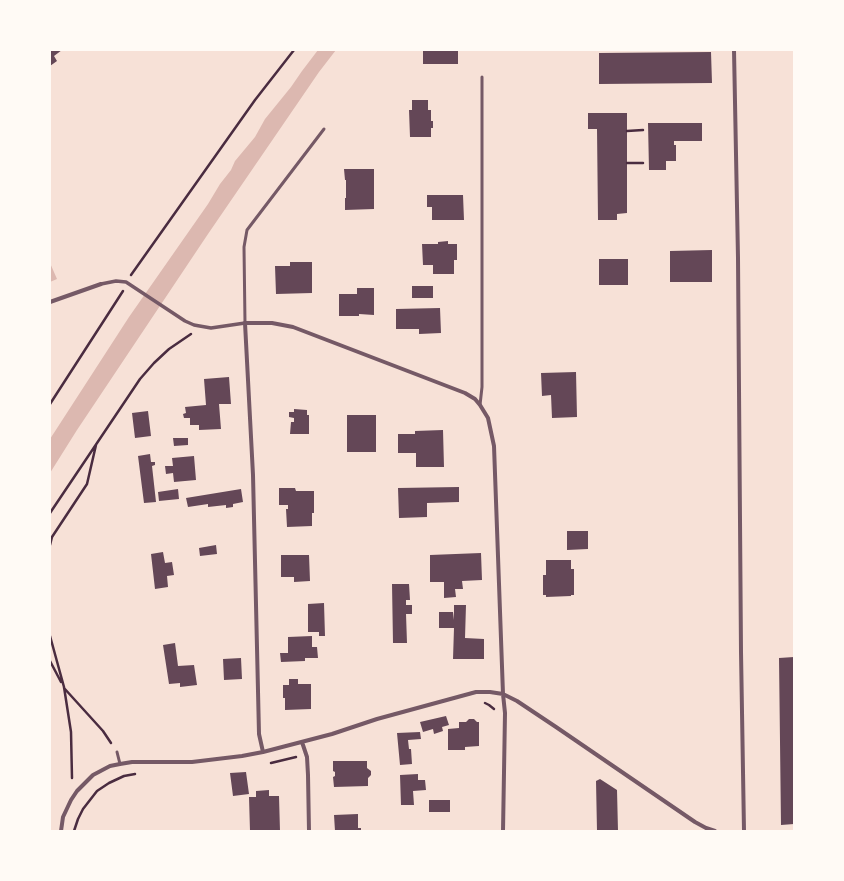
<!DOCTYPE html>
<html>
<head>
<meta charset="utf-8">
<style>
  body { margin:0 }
  #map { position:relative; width:844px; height:881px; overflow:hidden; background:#f7e1d7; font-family:Ubuntu,sans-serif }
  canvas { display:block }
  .frame { position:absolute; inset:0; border:51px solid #fffaf5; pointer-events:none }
</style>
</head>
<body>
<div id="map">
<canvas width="844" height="881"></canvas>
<div class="frame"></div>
</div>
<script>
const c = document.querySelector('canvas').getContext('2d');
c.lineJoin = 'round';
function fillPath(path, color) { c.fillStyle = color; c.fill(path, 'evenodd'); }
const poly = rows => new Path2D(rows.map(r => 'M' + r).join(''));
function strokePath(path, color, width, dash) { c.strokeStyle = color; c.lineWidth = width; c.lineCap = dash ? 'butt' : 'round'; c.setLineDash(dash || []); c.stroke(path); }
const water = poly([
  [318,50,336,50,319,72,208,234,77,430,50,473,50,439,129,317,208,204,220,184,231,170,235,161,255,137,265,119,291,87,302,71],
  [50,263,57,279,50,282]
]);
const building = poly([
  [50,50,62,50,54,56,57,61,50,66],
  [423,50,458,50,458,64,423,64],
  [711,52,712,83,599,84,599,53],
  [412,100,428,100,428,110,431,110,431,121,433,121,433,128,431,128,431,137,410,137,409,110,412,110],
  [588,113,627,113,627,213,617,214,617,220,598,220,597,129,588,129],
  [648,123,702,123,702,141,674,141,674,145,676,145,676,161,666,161,666,170,649,170],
  [344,169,374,169,374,209,345,210,345,198,346,198,346,180,345,180],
  [427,195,463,195,464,220,432,220,432,207,427,207],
  [448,241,448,244,457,244,457,260,454,260,454,274,433,274,433,265,423,265,422,244,438,244,438,242],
  [712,250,712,282,670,282,670,251],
  [599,259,628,259,628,285,599,285],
  [290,262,312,262,312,293,276,294,275,266,290,266],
  [412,286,433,286,433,298,412,298],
  [357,288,374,288,374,315,359,314,359,316,339,316,339,294,357,294],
  [440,308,441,333,419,334,419,329,396,329,396,309],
  [576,372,577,417,552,418,551,395,542,396,541,373],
  [229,377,231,404,219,404,221,429,199,430,199,425,190,425,190,418,184,418,183,414,186,413,185,407,206,405,204,379],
  [294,409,307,410,307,415,309,415,309,434,290,434,291,422,294,422,294,418,289,417,289,412,294,412],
  [148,411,151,436,135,438,132,413],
  [347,415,376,415,376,452,347,452],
  [443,430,444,467,416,467,416,453,398,453,398,434,415,434,415,431],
  [173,438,188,438,188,445,174,446],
  [150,454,151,462,155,462,155,465,152,466,156,502,144,503,138,456],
  [194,456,196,480,174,482,173,473,166,474,165,466,173,466,172,458],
  [459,487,459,502,427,503,427,517,399,518,398,488],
  [279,488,295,488,296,491,314,491,314,513,312,513,312,526,287,527,286,509,288,509,288,505,279,505],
  [178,489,179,499,159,501,158,492],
  [241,489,243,502,233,504,233,507,226,508,226,505,208,507,208,504,188,507,186,498],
  [567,531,588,531,588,549,567,550],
  [216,545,217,554,200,556,199,548],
  [163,552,165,563,172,562,174,575,167,576,168,587,155,589,151,554],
  [481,553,482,580,462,581,463,589,455,589,456,597,444,598,444,582,430,582,430,555],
  [281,555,309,555,310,581,294,582,294,577,281,577],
  [546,560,571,560,571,569,574,569,574,595,571,595,571,596,546,597,546,595,543,595,543,575,546,575],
  [392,584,409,584,410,600,406,600,406,605,412,605,412,614,406,614,407,643,393,643],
  [324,603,325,636,319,636,319,632,308,632,308,604],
  [454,605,466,605,465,638,484,639,484,659,453,659,454,628,439,628,439,612,453,612,454,620],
  [312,636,312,647,317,647,318,658,305,658,305,661,281,662,280,653,288,653,288,637],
  [175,643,178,666,194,665,197,685,180,687,180,683,169,684,163,645],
  [794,657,794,824,781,825,779,658],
  [241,658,242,679,224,680,223,659],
  [289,679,298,679,298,684,311,684,311,709,285,710,285,698,283,698,283,685,289,685],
  [446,716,449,725,442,727,443,731,434,734,433,729,423,732,420,722],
  [469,719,474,719,477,722,479,722,479,746,465,747,465,750,448,750,448,729,459,728,459,722,466,722],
  [420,732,421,739,408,740,409,749,411,749,412,764,400,765,397,733],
  [333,761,367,761,367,768,371,771,371,775,368,778,368,786,334,787,333,777,335,776,335,772,333,771],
  [246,772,249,794,233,796,230,773],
  [418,774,418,780,425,780,426,790,413,791,414,805,401,805,400,775],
  [600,779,617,790,618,831,597,831,596,781],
  [269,790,269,796,279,796,280,831,250,831,249,797,256,797,256,791],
  [429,800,450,800,450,812,429,812],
  [358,814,358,828,361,828,361,831,335,831,334,815]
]);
const path = poly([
  [627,131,643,130],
  [627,163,643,163],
  [131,275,255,100,294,50],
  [50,404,123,291],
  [50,513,140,379,154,363,169,349,191,334],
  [50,545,52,537,87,484,96,445],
  [50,636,64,687,71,732,72,778],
  [50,661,61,682],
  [64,688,103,731,111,743],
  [485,703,489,705,494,709],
  [271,763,296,757],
  [74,831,78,819,83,809,97,791,109,783,124,776,135,774]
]);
const service = poly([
  [245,323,244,247,247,230,324,129],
  [480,405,482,387,482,77],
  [117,752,120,764]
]);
const pedestrian = poly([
  [101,284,116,281,126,282,185,321,194,325,211,328,245,323]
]);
const minor = poly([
  [734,50,738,258,741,652,744,831],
  [50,302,101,284],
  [302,742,307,757,308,775,309,831],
  [263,752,259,734,253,475,245,323,272,323,293,327,465,393,475,399,480,405,488,418,494,446,503,694,505,713,503,831],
  [61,831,63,817,71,800,77,791,93,775,110,766,120,764,132,762,192,762,242,756,263,752,332,734,377,719,476,692,490,692,503,694,517,701,556,727,695,822,706,828,715,831]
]);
fillPath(water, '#dcb8b0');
fillPath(building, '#644757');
strokePath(path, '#4a2c40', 2.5);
strokePath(service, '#755966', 3);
strokePath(pedestrian, '#755966', 3.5);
strokePath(minor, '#755966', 4);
</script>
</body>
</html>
